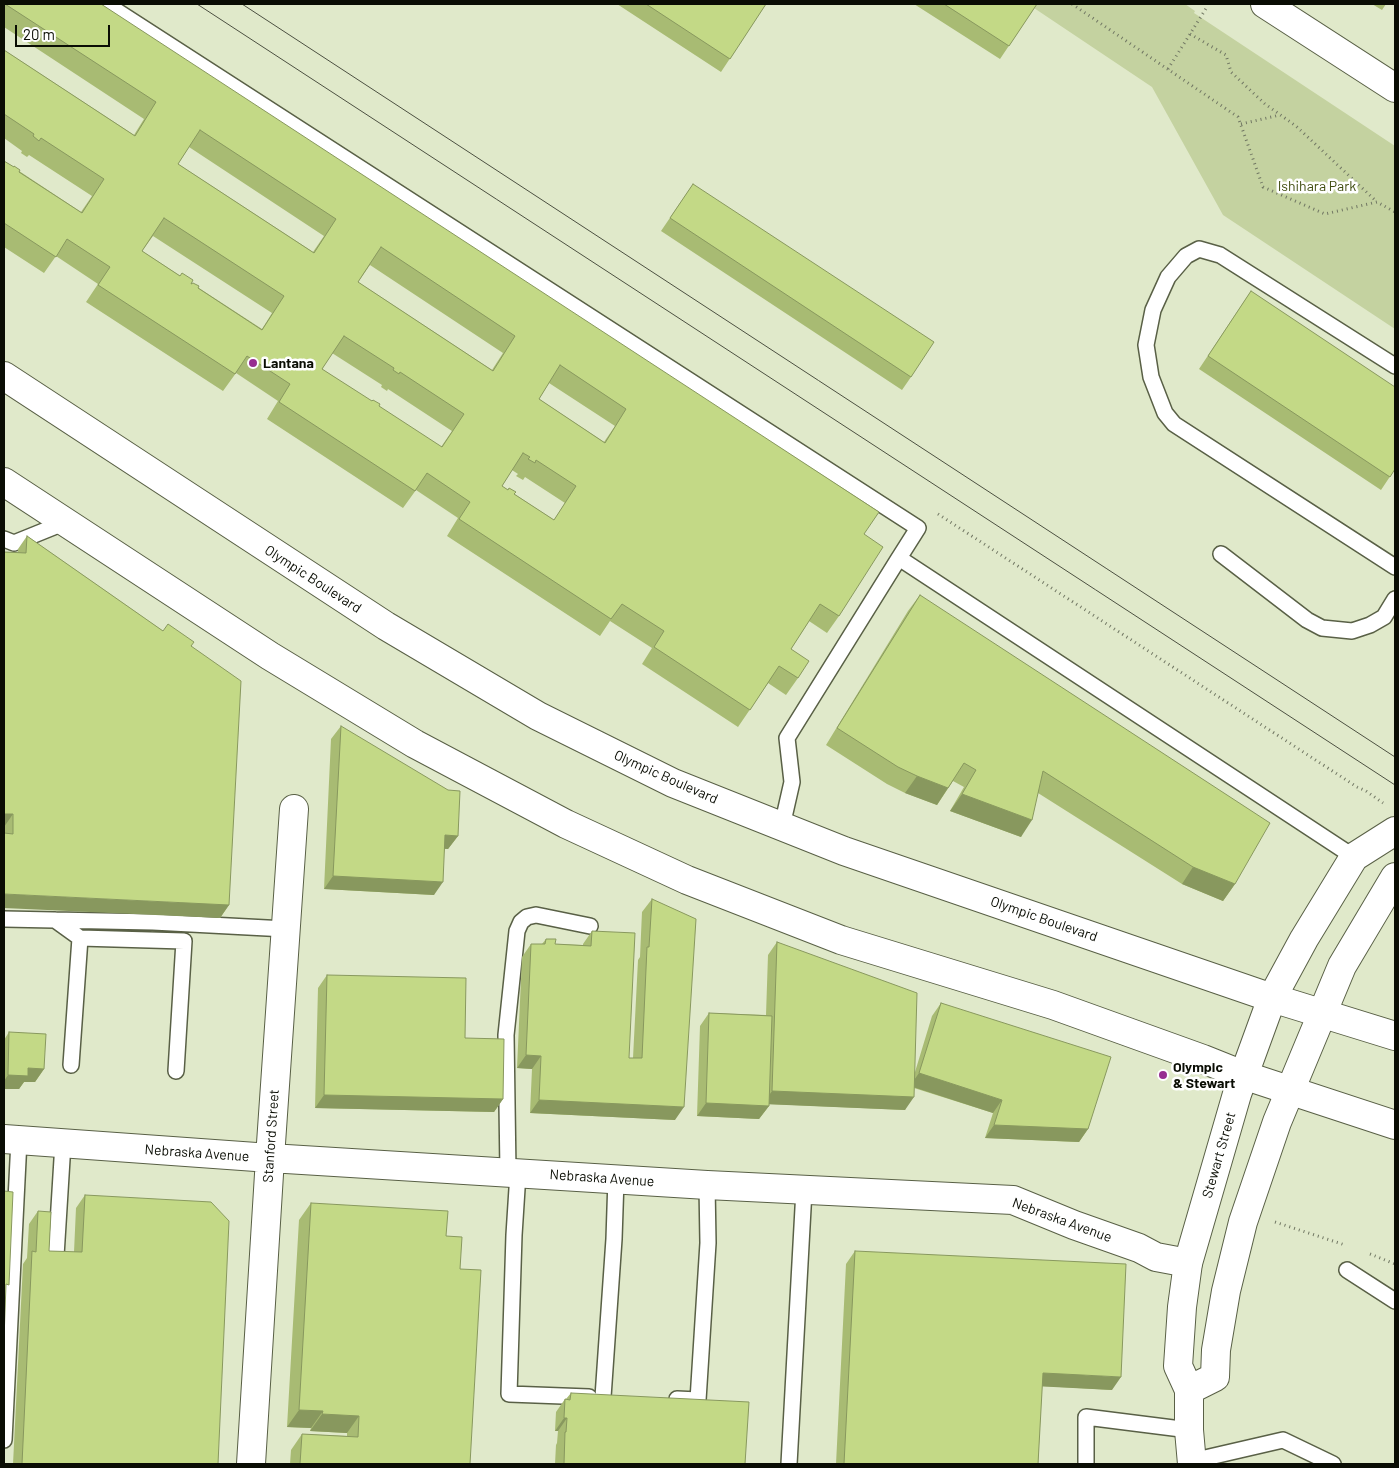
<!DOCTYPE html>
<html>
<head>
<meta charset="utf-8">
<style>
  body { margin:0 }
  #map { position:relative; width:1399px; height:1468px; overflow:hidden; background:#e0e9ca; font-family:Barlow,sans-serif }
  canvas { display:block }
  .frame { position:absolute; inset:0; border:5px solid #0a0d04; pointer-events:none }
  .scale { position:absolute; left:15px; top:25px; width:95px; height:22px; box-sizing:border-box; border:2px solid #0a0d04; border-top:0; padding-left:6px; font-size:15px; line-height:18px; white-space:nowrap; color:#0a0d04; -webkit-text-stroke:4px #fff; paint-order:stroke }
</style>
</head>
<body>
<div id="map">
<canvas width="1399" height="1468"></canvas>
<div class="frame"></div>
<div class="scale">20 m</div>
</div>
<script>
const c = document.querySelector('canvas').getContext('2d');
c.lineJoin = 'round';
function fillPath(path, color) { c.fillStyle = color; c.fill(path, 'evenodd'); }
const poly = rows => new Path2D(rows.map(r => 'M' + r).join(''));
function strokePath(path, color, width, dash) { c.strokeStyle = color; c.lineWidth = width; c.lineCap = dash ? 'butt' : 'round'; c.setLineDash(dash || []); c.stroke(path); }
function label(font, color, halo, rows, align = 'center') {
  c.font = font + ' Barlow,sans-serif'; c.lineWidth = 5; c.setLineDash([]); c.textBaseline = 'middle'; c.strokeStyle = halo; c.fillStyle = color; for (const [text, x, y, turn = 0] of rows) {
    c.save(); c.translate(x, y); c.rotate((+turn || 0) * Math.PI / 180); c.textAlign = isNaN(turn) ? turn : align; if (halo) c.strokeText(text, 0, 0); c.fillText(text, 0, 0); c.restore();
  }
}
const green = poly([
  [1028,4,1185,4,1195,11,1194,13,1395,146,1395,329,1223,215,1152,87]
]);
const path = poly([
  [1072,4,1238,117,1263,187,1325,214,1377,202,1395,212],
  [1190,34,1226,55,1231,72,1265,104,1296,126,1376,201],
  [1168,69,1207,7],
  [1241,124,1280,115],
  [938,514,1357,787,1366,791,1383,803],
  [1275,1222,1345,1245],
  [1370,1254,1395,1264]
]);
const lane = poly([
  [106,4,918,528,899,558],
  [1395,366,1220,255,1199,249,1186,256,1168,277,1153,310,1146,345,1151,377,1165,413,1174,424,1395,567],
  [4,539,14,543,66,522],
  [1221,554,1307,620,1322,628,1352,631,1370,625,1384,617,1395,599],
  [782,826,792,782,787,738,899,558,1354,857],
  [4,919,153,922,286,929],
  [55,920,80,938,184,941,176,1071],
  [71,1065,80,938],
  [508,1172,506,1035,517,931,521,922,527,917,536,915,590,926],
  [518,1173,514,1235,509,1394,589,1397],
  [56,1256,63,1143],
  [1347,1270,1395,1301],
  [603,1397,614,1239,616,1179],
  [677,1399,698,1400,708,1243,707,1185],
  [4,1440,19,1140],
  [1192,1461,1283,1440,1333,1464],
  [789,1464,804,1190],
  [1086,1464,1086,1417,1189,1430]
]);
const street = poly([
  [1265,4,1395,88],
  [4,1139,270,1158,707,1185,1013,1200,1074,1225,1139,1248,1156,1257,1188,1263],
  [251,1464,270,1158,294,809]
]);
const secondary = poly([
  [1189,1390,1215,1377,1216,1350,1226,1291,1243,1222,1277,1122,1342,966,1395,877],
  [1192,1464,1189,1430,1189,1390,1178,1366,1182,1307,1188,1263,1237,1094,1272,998,1304,939,1354,857,1395,831]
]);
const primary = poly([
  [4,376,386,626,538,716,673,783,844,851,1272,998,1395,1036],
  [4,482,270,656,415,744,566,824,687,880,841,940,1053,1005,1203,1059,1243,1075,1395,1125]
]);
const tram = poly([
  [197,4,1395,785],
  [242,4,1395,757]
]);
const wall = poly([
  [4,4,101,4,864,534,839,616,827,633,809,621,791,649,798,678,786,695,768,683,738,727,642,664,652,648,610,621,600,636,447,536,458,518,416,490,403,508,267,419,278,401,236,373,223,391,86,302,98,284,56,256,44,273,4,247,4,161,81,212,92,196,29,155,27,157,21,153,22,151,4,138,4,50,134,135,144,119,4,27],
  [189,147,324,236,313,252,178,164],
  [153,236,272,313,262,329,142,251],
  [370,265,503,353,492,370,358,282],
  [332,353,382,385,381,387,387,391,388,389,452,431,441,447,322,369],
  [549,383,615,426,604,442,539,399],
  [512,470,518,474,516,476,523,480,525,477,565,503,554,520,502,486],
  [617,4,766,4,721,72],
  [914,4,1037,4,1000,59],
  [1372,4,1386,4,1382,10],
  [693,184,911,377,902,390,661,231],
  [1251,291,1395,469,1381,490,1199,369],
  [27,536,163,631,192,646,229,905,220,918,4,833,4,552,18,552,18,549],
  [920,595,1235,884,1223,901,1182,884,1038,793,1021,837,950,811,964,787,953,781,937,805,905,793,887,784,826,745,908,611],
  [341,726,458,836,448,849,445,849,434,895,324,889,331,739],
  [652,899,675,1120,530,1113,532,1069,517,1068,522,957,531,944,542,944,546,939,555,944,583,945,583,944,592,931,629,1058,633,1058,638,960,640,957,642,912],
  [777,942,915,1072,932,1016,941,1003,1088,1129,1079,1142,985,1138,993,1113,914,1088,905,1110,769,1104,769,1106,759,1119,697,1116,700,1026,709,1013,766,1015,768,955],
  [327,975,465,1038,503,1099,494,1112,315,1108,318,988],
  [9,1032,44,1069,35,1082,24,1082,19,1089,4,1089,4,1040],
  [85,1195,218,1464,13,1464,23,1264,27,1258,29,1224,38,1211,49,1251,74,1252,76,1208],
  [311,1203,446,1236,460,1269,470,1464,290,1464,291,1450,302,1434,347,1436,347,1433,310,1431,311,1428,287,1427,299,1220],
  [855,1251,1112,1390,1042,1386,1038,1464,836,1464,846,1264],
  [571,1393,745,1464,555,1464,556,1445,557,1443,558,1431,555,1431,556,1412,565,1399,566,1399]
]);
const shadedWall = poly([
  [917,776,948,788,937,805,905,793],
  [962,794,1032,820,1021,837,950,811],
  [4,814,13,814,4,827],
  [445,835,458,836,448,849,436,848],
  [1193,867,1235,884,1223,901,1182,884],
  [333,876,443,882,434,895,324,889],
  [4,894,229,905,220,918,4,908],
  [526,1055,541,1056,532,1069,517,1068],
  [28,1068,44,1069,35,1082,24,1082,19,1089,4,1089,4,1081,8,1075],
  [919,1073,1002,1100,993,1113,910,1086],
  [772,1091,914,1097,905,1110,763,1104],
  [324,1095,503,1099,494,1112,315,1108],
  [539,1100,684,1107,675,1120,530,1113],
  [706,1103,769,1106,759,1119,697,1116],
  [994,1125,1088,1129,1079,1142,985,1138],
  [1043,1373,1121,1377,1112,1390,1034,1386],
  [299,1410,323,1411,311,1428,287,1427],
  [322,1414,359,1416,347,1433,310,1431],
  [564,1418,567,1418,558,1431,555,1431]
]);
const building = poly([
  [5,4,101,4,879,512,864,534,883,547,839,616,820,604,791,649,809,661,798,678,779,666,750,710,654,647,664,631,622,604,611,619,459,519,470,502,427,473,415,491,279,402,290,384,247,356,235,374,98,285,110,267,67,239,56,257,4,223,4,161,14,167,14,166,20,170,19,172,82,213,104,179,41,138,39,141,33,136,34,134,4,114,4,50,135,136,156,102,5,4],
  [200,130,336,219,314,253,178,164,200,130],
  [164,218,284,296,262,330,198,288,199,286,193,283,191,284,193,280,182,273,180,276,142,251,164,218],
  [381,247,515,336,493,371,358,282,381,247],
  [344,336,394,368,393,370,399,374,400,372,464,414,442,447,379,406,380,404,373,400,372,401,322,369,344,336],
  [560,365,626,409,605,443,539,399,560,365],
  [523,453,530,457,528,459,535,463,536,460,576,486,554,520,514,494,516,492,509,488,508,490,502,486,523,453],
  [646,4,766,4,730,59,646,4],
  [944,4,1037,4,1009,46,944,4],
  [693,184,934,342,911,377,670,218,693,184],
  [1251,291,1395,387,1395,469,1390,477,1208,356,1251,291],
  [27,536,163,631,168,624,194,642,191,646,241,681,229,905,4,894,4,833,13,834,13,814,4,814,4,552,26,553,27,536],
  [920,595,1270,823,1235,884,1193,867,1043,771,1032,820,962,794,976,770,964,763,948,788,917,776,898,767,837,728,920,595],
  [341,726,448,790,460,791,458,836,445,835,443,882,333,876,341,726],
  [652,899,696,919,684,1107,539,1100,541,1056,526,1055,531,944,545,944,546,939,556,939,555,944,591,946,592,931,635,933,629,1058,642,1058,647,947,649,947,652,899],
  [777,942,917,993,914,1097,772,1091,777,942],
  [327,975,466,978,465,1038,504,1039,503,1099,324,1095,327,975],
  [941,1003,1111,1057,1088,1129,994,1125,1002,1100,919,1073,941,1003],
  [709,1013,772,1016,769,1106,706,1103,709,1013],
  [9,1032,46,1034,44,1069,28,1068,28,1076,8,1075,9,1032],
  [4,1191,13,1192,9,1285,6,1284,4,1339,4,1191],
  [85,1195,211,1202,229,1221,218,1464,22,1464,32,1251,36,1252,38,1211,51,1212,49,1251,82,1252,85,1195],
  [311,1203,448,1211,446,1236,462,1237,460,1269,481,1270,470,1464,300,1464,302,1434,358,1437,359,1416,322,1414,323,1411,299,1410,311,1203],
  [855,1251,1126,1264,1121,1377,1043,1373,1038,1464,844,1464,855,1251],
  [571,1393,749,1402,745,1464,564,1464,565,1432,566,1432,567,1418,564,1418,565,1399,570,1400,571,1393]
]);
const markers = [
  [253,363,5,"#972d90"],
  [1163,1075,5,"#972d90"]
];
const parkNames = [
  ["Ishihara Park",1317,186]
];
const poiNames = [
  ["Lantana",263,363],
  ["Olympic",1173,1067],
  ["& Stewart",1173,1083]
];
const streetNames = [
  ["Olympic Boulevard",313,579,33],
  ["Olympic Boulevard",666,777,24],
  ["Olympic Boulevard",1044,919,19],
  ["Stanford Street",271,1136,-86],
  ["Nebraska Avenue",197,1153,4],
  ["Stewart Street",1219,1155,-74],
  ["Nebraska Avenue",602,1178,4],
  ["Nebraska Avenue",1062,1220,20]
];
fillPath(green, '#c4d2a0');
strokePath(lane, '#596046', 18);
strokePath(street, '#596046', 30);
strokePath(secondary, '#596046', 30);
strokePath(primary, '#596046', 30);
strokePath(path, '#717763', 3, [1, 4]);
strokePath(lane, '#fff', 15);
strokePath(street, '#fff', 28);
strokePath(secondary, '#fff', 28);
strokePath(primary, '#fff', 28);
strokePath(tram, '#4c5041', 1);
fillPath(wall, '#a8bb73');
fillPath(shadedWall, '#88985e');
fillPath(building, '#c3d986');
strokePath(building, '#88985e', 1);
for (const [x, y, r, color] of markers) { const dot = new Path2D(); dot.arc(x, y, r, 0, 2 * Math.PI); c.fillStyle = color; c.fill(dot); strokePath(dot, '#fff', 2); }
label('14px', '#404d10', '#fff', parkNames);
label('bold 14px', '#0a0d04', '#fff', poiNames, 'left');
label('14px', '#0a0d04', '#fff', streetNames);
</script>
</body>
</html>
